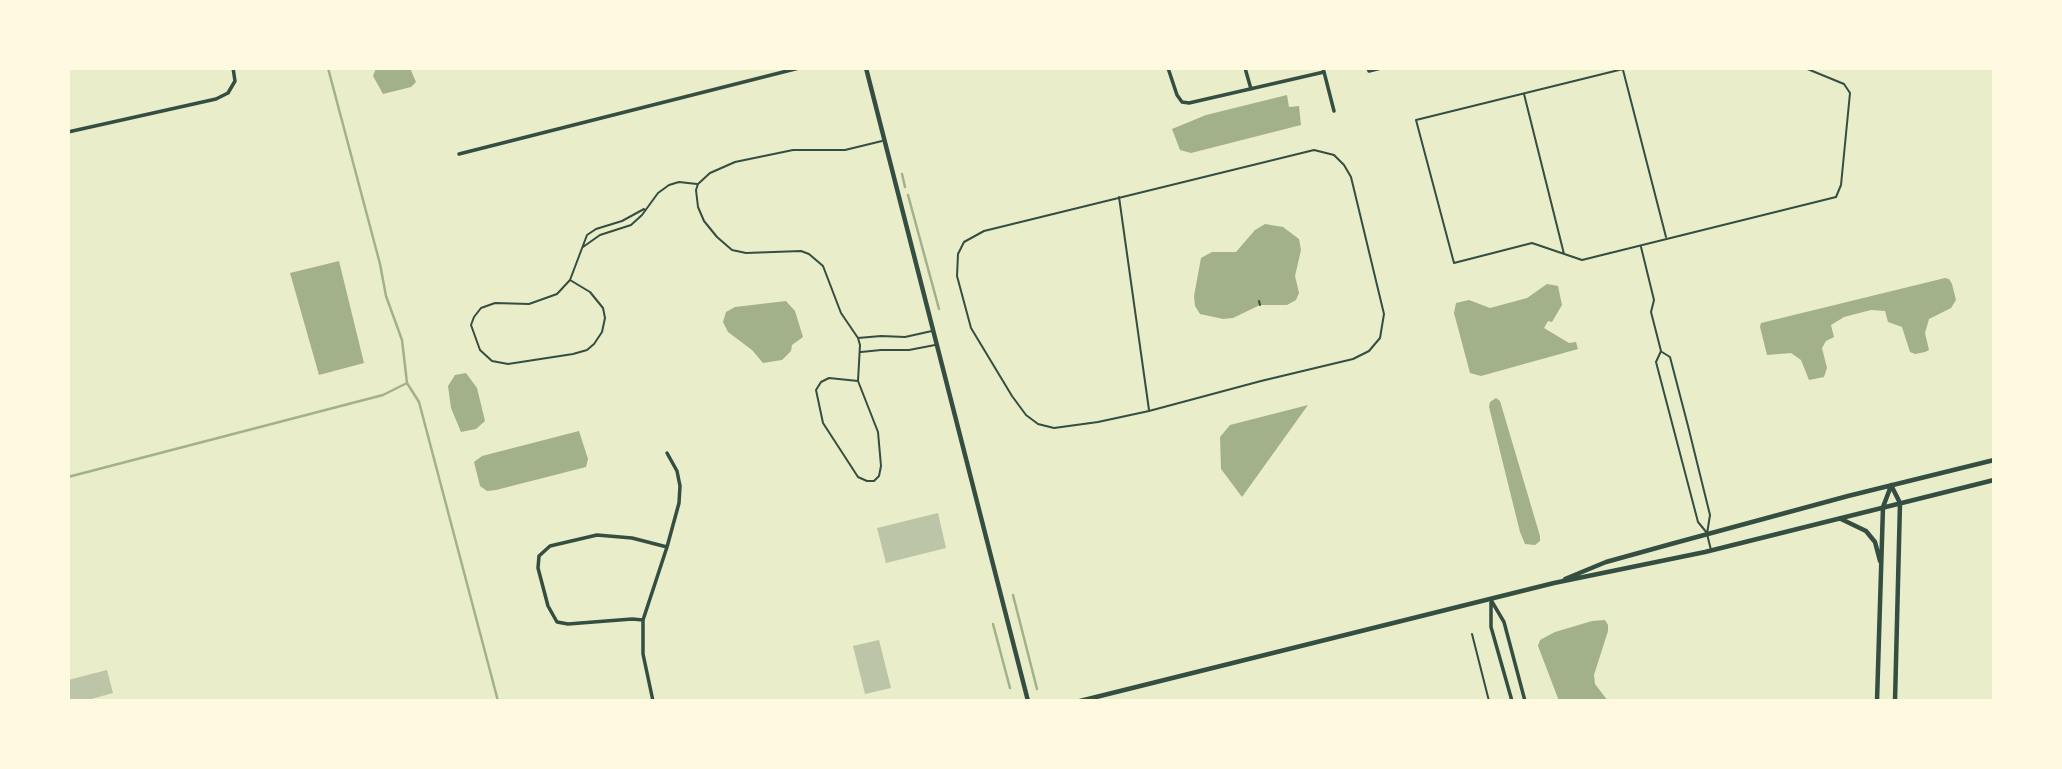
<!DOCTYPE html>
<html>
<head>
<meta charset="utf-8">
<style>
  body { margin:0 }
  #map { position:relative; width:2062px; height:769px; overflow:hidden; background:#e9edc9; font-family:"Fira Sans Condensed",sans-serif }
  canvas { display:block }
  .frame { position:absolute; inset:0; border:70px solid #fefae0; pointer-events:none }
</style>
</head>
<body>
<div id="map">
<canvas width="2062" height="769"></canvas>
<div class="frame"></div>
</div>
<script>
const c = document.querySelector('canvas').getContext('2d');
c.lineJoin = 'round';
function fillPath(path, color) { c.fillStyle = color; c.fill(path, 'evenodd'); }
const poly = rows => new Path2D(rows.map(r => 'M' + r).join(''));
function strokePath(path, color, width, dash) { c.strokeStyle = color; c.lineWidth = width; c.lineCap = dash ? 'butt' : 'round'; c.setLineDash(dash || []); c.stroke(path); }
const water = poly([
  [376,68,410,68,416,82,411,87,383,94,373,76],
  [1287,95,1289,107,1299,106,1301,125,1191,153,1180,150,1172,129,1206,115],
  [1265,224,1283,227,1299,239,1301,250,1295,276,1299,293,1296,300,1287,305,1260,305,1233,318,1223,319,1200,314,1195,306,1194,296,1201,258,1212,252,1236,252,1255,230],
  [339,261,364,363,319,375,290,273],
  [1945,278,1949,279,1952,284,1956,300,1951,308,1929,319,1925,333,1929,350,1925,352,1915,354,1910,352,1902,327,1888,322,1885,311,1871,310,1844,317,1831,325,1834,337,1826,341,1822,348,1827,368,1824,377,1809,380,1801,360,1791,353,1767,355,1760,327,1761,323],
  [1547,284,1558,286,1562,305,1552,322,1548,321,1544,328,1569,343,1576,342,1578,349,1481,376,1470,373,1454,313,1456,303,1469,300,1490,308,1527,298],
  [786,301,795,311,803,337,792,345,791,351,782,360,763,363,752,350,728,332,723,322,726,312,735,307],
  [466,373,477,388,485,421,476,429,461,432,451,408,448,386,455,375],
  [1496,398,1500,401,1540,536,1540,541,1535,545,1525,544,1520,532,1489,407,1490,402],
  [1308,405,1242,497,1221,469,1220,437,1230,425],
  [579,431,588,459,586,467,496,490,487,491,480,486,474,462,482,456],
  [1605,620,1608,625,1608,631,1594,675,1595,684,1608,701,1559,701,1538,646,1540,640,1555,632,1592,621]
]);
const stream = poly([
  [328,68,380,264,386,296,402,340,407,383,419,402,498,701],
  [902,174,905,187],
  [908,195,939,309],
  [68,477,383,395,407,383],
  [1013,595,1037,689],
  [993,624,1010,688]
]);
const building = poly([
  [938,513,946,548,886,563,877,528],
  [879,640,891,688,865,694,853,646],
  [107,670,113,693,84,701,68,701,68,680]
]);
const path = poly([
  [1259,301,1260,305]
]);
const service = poly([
  [1643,68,1623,69,1416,120,1454,263,1532,243,1582,260,1836,197,1841,185,1850,93,1844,84,1805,68],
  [1623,70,1666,237],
  [1524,94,1564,254],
  [1314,150,1334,155,1344,165,1351,177,1384,314,1380,338,1369,351,1353,359,1261,381,1149,411,1098,422,1054,428,1038,424,1026,415,1012,396,971,328,957,276,958,254,964,242,984,231,1314,150],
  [1119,197,1149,410],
  [583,247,600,235,631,225,642,215,658,193,669,185,679,182,697,184],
  [1641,247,1654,300,1651,312,1661,351,1656,362,1698,522,1707,533],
  [570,280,590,292,603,308,605,318,602,332,594,344,587,350,573,354,508,364,492,361,480,350,471,325,474,317,481,308,495,303,529,304,557,294,570,280,587,235,596,229,622,221,644,209],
  [858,338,881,336,905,337,932,331],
  [861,352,881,350,909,350,935,345],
  [1662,352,1670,357,1688,426,1710,515,1707,534,1711,550],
  [829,378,858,381,878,432,881,466,879,476,874,481,867,481,858,477,823,423,816,390,821,382,829,378],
  [858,381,860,345,858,338,841,313,823,266,809,254,801,251,746,253,732,250,717,237,704,221,698,207,696,190,698,184,710,173,735,162,793,150,845,150,882,141],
  [1472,634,1489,701]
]);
const minor = poly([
  [1168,68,1177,95,1182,102,1189,103,1324,72],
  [1245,68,1251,89],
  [1323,68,1334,111],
  [1368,68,1369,71,1381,68],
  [68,132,216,99,228,93,235,81,233,68],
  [459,154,799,68],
  [1491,600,1504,622,1525,701],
  [1491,602,1491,627,1512,701],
  [643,620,632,619,568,624,557,622,548,606,538,568,539,556,550,546,597,535,632,538,667,547],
  [653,701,643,654,643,620,667,547,679,503,680,486,677,471,667,453]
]);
const tertiary = poly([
  [866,68,1028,701],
  [1891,485,1900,503,1895,701],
  [1841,519,1866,531,1875,542,1880,561],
  [1565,579,1606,562,1671,544,1848,496,1994,460],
  [1080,701,1554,583,1705,552,1994,480],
  [1877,701,1883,507,1891,486]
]);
fillPath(water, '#a3b18a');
strokePath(stream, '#a3b18a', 2.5);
fillPath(building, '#bcc5a7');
strokePath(path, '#344e41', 2);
strokePath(service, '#344e41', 2);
strokePath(minor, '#344e41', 3.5);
strokePath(tertiary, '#344e41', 4.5);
</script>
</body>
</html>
